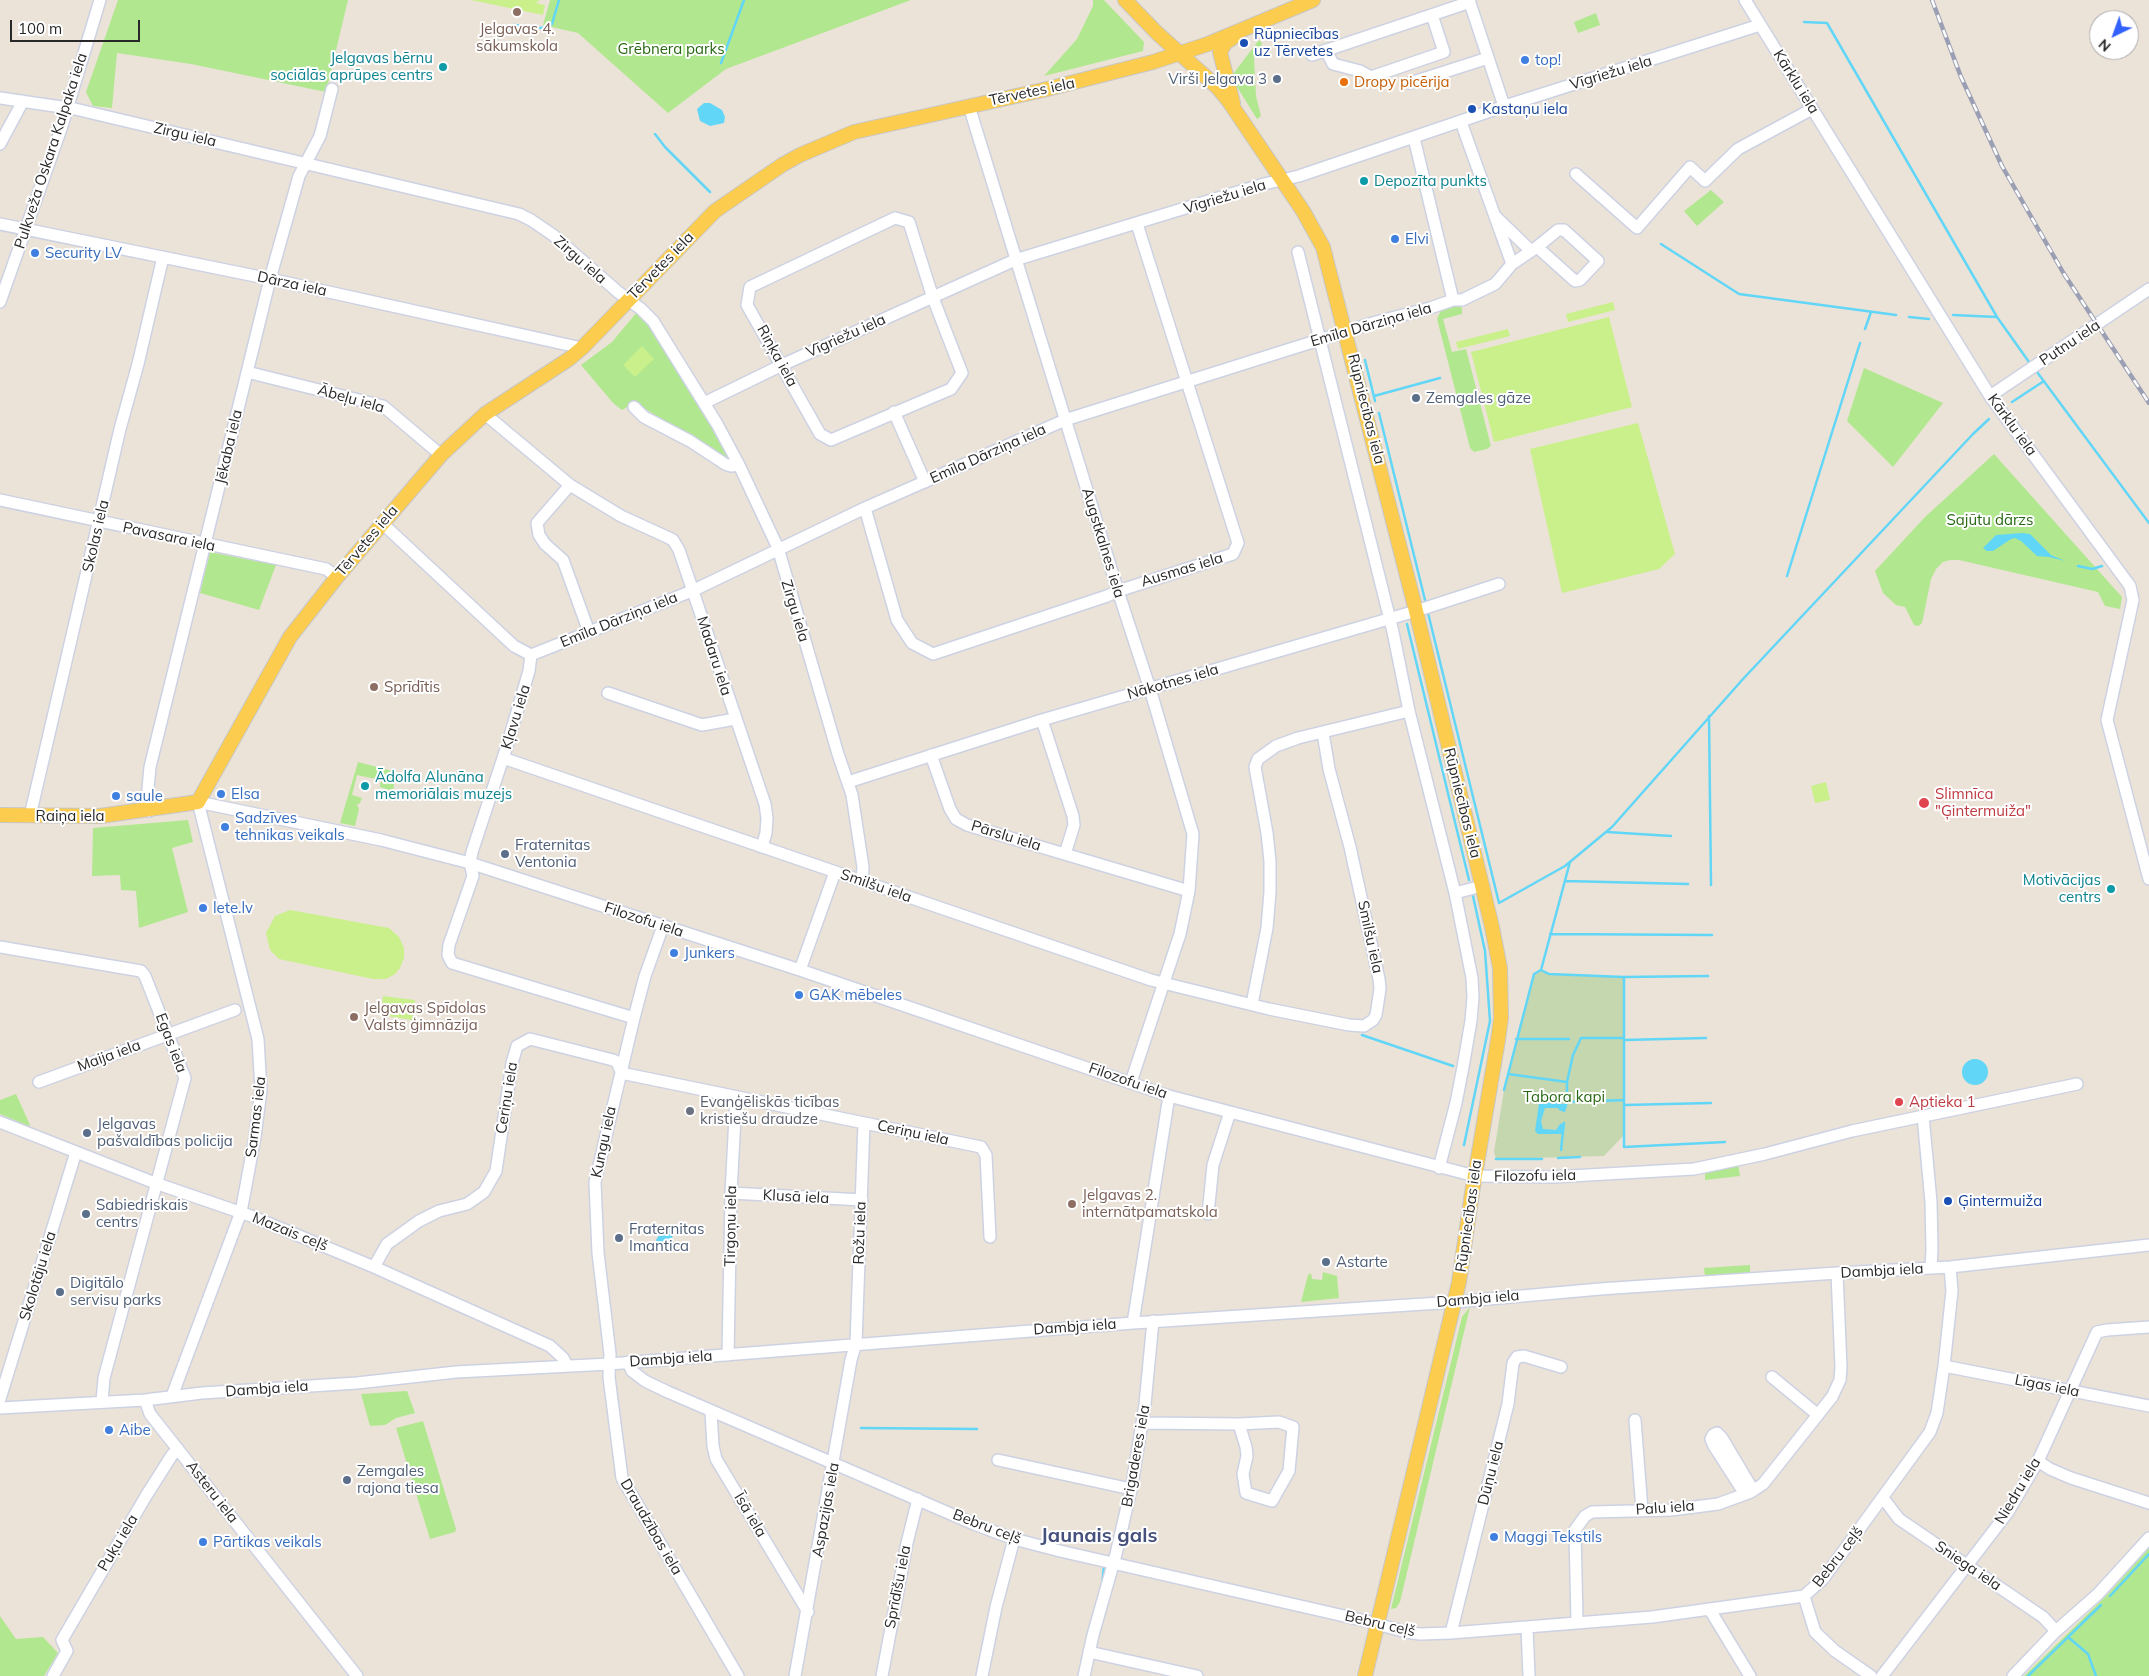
<!DOCTYPE html>
<html>
<head>
<meta charset="utf-8">
<style>
  body { margin:0 }
  #map { position:relative; width:2149px; height:1676px; overflow:hidden; background:#ece3d8; font-family:Mulish,sans-serif }
  canvas { display:block }
  .north { position:absolute; left:2089px; top:10px; width:50px; height:50px; box-sizing:border-box; background:#fff; border:1px solid #a9a9a9; border-radius:50%; rotate:222deg; font-size:14px; font-weight:700; line-height:20px; text-align:center; color:#282828 }
  .north::after { content:''; display:block; margin:auto; width:18px; height:22px; background:#3261ff; clip-path:polygon(50% 0,100% 100%,50% 72%,0 100%) }
  .scale { position:absolute; left:10px; top:20px; width:130px; height:22px; box-sizing:border-box; border:2px solid #282828; border-top:0; padding-left:6px; font-size:15px; line-height:18px; white-space:nowrap; color:#282828; -webkit-text-stroke:4px #fff; paint-order:stroke }
</style>
</head>
<body>
<div id="map">
<canvas width="2149" height="1676"></canvas>
<div class="north">N</div>
<div class="scale">100 m</div>
</div>
<script>
const c = document.querySelector('canvas').getContext('2d');
c.lineJoin = 'round';
function fillPath(path, color) { c.fillStyle = color; c.fill(path, 'evenodd'); }
const poly = rows => new Path2D(rows.map(r => 'M' + r).join(''));
function strokePath(path, color, width, dash) { c.strokeStyle = color; c.lineWidth = width; c.lineCap = dash ? 'butt' : 'round'; c.setLineDash(dash || []); c.stroke(path); }
function label(font, color, halo, rows, align = 'center') {
  c.font = font + ' Mulish,sans-serif'; c.lineWidth = 4; c.setLineDash([]); c.textBaseline = 'middle'; c.strokeStyle = halo; c.fillStyle = color; for (const [text, x, y, turn = 0] of rows) {
    c.save(); c.translate(x, y); c.rotate((+turn || 0) * Math.PI / 180); c.textAlign = isNaN(turn) ? turn : align; if (halo) c.strokeText(text, 0, 0); c.fillText(text, 0, 0); c.restore();
  }
}
const green = poly([
  [118,0,348,0,326,92,191,64,117,53,112,108,93,106,86,92],
  [550,0,911,0,726,69,668,113,578,33,543,25],
  [1093,0,1104,0,1144,42,1143,51,1044,76,1077,39,1093,6],
  [1596,13,1600,25,1578,33,1574,22],
  [1259,40,1262,43,1261,47,1254,57,1256,96,1261,116,1257,119,1237,87,1233,74],
  [1711,190,1724,202,1697,226,1684,211],
  [1457,305,1462,308,1462,314,1443,319,1452,352,1466,349,1491,446,1487,449,1474,452,1470,448,1437,319,1441,310],
  [637,312,653,328,733,459,730,461,639,405,634,403,622,410,613,403,581,365,612,342],
  [1864,368,1943,403,1893,467,1847,421],
  [1994,454,2122,597,2120,609,2105,606,2098,592,1959,560,1950,560,1943,562,1936,569,1931,579,1922,623,1918,626,1914,625,1905,607,1896,605,1883,593,1875,571,1925,517],
  [210,552,276,565,259,610,200,593],
  [358,762,396,772,393,791,380,787,381,780,357,775,352,795,362,798,360,803,357,805,359,809,355,826,340,823],
  [188,820,193,842,172,848,188,912,139,928,136,891,121,890,120,875,92,876,93,828],
  [16,1094,30,1125,29,1126,0,1114,0,1100],
  [1738,1164,1740,1176,1705,1180,1705,1172],
  [1750,1265,1750,1274,1705,1277,1704,1268],
  [1323,1272,1337,1276,1339,1298,1301,1302,1308,1275,1311,1273,1312,1279,1322,1280],
  [1470,1307,1400,1602,1396,1608,1391,1609,1462,1317],
  [407,1391,415,1413,396,1418,385,1425,370,1426,361,1394],
  [423,1421,456,1529,455,1532,430,1539,396,1428],
  [2149,1548,2149,1676,2024,1676,2108,1594],
  [0,1616,16,1639,43,1637,58,1653,44,1676,0,1676]
]);
const cemetery = poly([
  [1541,970,1550,974,1624,977,1624,1135,1604,1156,1496,1159,1494,1152,1504,1090,1534,974]
]);
const pitch = poly([
  [471,0,540,0,536,3,545,5,543,15],
  [1613,302,1615,310,1568,322,1566,314],
  [1609,317,1632,407,1494,442,1471,352],
  [1508,329,1510,336,1458,349,1456,342],
  [642,346,654,359,635,377,623,365],
  [1638,423,1675,554,1659,569,1562,593,1530,449],
  [1826,782,1830,800,1815,803,1811,786],
  [290,910,389,928,399,937,404,948,404,958,400,968,395,974,386,979,373,979,279,959,270,950,266,933,275,916],
  [383,996,415,1000,412,1020,381,1015]
]);
const water = poly([
  [704,103,710,103,722,110,725,117,724,123,710,126,700,121,697,109],
  [2022,533,2030,534,2051,555,2065,561,2049,557,2037,556,2021,541,2015,538,2011,539,1993,551,1987,551,1983,548,1996,535],
  '1962 1072a13 13 0 1 1 26 0a13 13 0 1 1-26 0Z',
  [1542,1102,1566,1104,1564,1111,1560,1111,1558,1108,1545,1108,1541,1121,1543,1129,1556,1130,1560,1124,1564,1123,1562,1134,1538,1134,1535,1131,1539,1103],
  [668,1224,673,1228,672,1242,667,1249,663,1249,660,1247,656,1240,665,1226]
]);
const stream = poly([
  [1804,22,1827,23,1997,317,2029,362],
  [499,38,514,25,542,28,552,24,559,0],
  [721,63,744,0],
  [655,134,665,147,710,192],
  [1661,244,1739,294,1896,315],
  [1953,315,1997,317],
  [1909,317,1929,319],
  [1865,329,1871,312],
  [1365,360,1375,401],
  [2037,372,2149,523],
  [1374,396,1440,378],
  [2012,402,2044,381],
  [1379,413,1425,600],
  [2078,566,2092,569,2102,566],
  [1787,576,1860,343],
  [1428,613,1499,903,1565,866,1612,827,1743,679,1973,434,1989,419],
  [1407,624,1469,880],
  [1709,716,1711,885],
  [1607,832,1671,836],
  [1570,862,1541,970,1549,974,1624,977,1624,1147,1725,1142],
  [1565,881,1688,884],
  [1550,934,1712,935],
  [1624,977,1708,976],
  [1362,1035,1453,1066],
  [1516,1039,1569,1039],
  [1624,1040,1706,1038],
  [1508,1074,1567,1082],
  [1504,1090,1534,974,1541,970],
  [1567,1102,1624,1100],
  [1625,1105,1711,1103],
  [1564,1111,1567,1102,1567,1082,1573,1055,1581,1038,1624,1038],
  [1464,1145,1490,1021,1485,951,1473,896],
  [1561,1150,1564,1123],
  [1558,1158,1580,1157],
  [1496,1159,1542,1159],
  [861,1428,977,1429],
  [1102,1585,1104,1566],
  [2110,1596,2149,1554],
  [2068,1637,2088,1654,2096,1676],
  [2028,1676,2101,1605]
]);
const minor = poly([
  [1469,0,1504,106],
  [1745,0,1990,396,2130,586,2133,600,2107,720,2149,879],
  [1326,50,1333,64,1360,71,1371,77,1444,52,1432,15],
  [1312,55,1470,2],
  [1410,83,1488,58],
  [0,98,75,109,519,214,531,220,553,235,618,292,641,309,653,321,717,424,739,465,778,548,838,754,852,795,863,867,862,881],
  [969,106,1118,591,1150,689,1193,834,1189,891,1180,934,1131,1082],
  [1414,138,1453,300],
  [0,144,23,101],
  [1576,174,1637,228,1690,167,1705,181,1738,149,1812,109],
  [1496,217,1530,250],
  [895,218,909,222,933,298,962,373,951,389,831,440,820,434,747,305,750,287,895,218],
  [0,224,270,279,582,348],
  [1298,252,1393,632,1409,711,1455,893,1472,978,1473,997,1471,1021,1463,1067,1456,1103,1439,1168],
  [1512,264,1537,247,1558,230,1564,230,1598,261,1580,280,1575,281,1537,247],
  [0,302,62,126,100,0],
  [247,372,383,406,441,455],
  [1990,396,2149,289],
  [704,403,782,365,1015,260,1264,184,1299,176,1508,105,1760,25],
  [634,407,644,417,690,441,725,464,731,466,739,465],
  [894,412,925,482],
  [485,414,570,485,621,516,667,537,673,540,679,550,765,804,767,818,766,833,762,847],
  [570,485,537,523,539,535,545,544,563,560,589,632],
  [0,500,326,569,337,577],
  [865,508,897,620,912,643,933,654,1107,596,1118,591,1233,554,1238,543,1137,224],
  [382,523,514,646,531,655,692,591,865,508,1065,420,1376,322,1430,308,1453,300,1462,300,1495,284,1512,264,1461,122],
  [531,655,529,671,506,749,472,852,470,863,473,876,449,945,448,955,452,963,634,1018],
  [608,693,702,725,735,719],
  [1042,720,1073,816,1074,825,1065,854],
  [931,755,950,809,956,819,967,825,1189,891],
  [503,758,1151,980,1269,1009,1349,1025,1364,1026,1373,1020,1376,1015,1380,989,1379,979,1350,847,1329,769,1323,733],
  [848,782,1042,720,1416,611,1499,584],
  [149,811,147,800,150,767,270,279,299,176,320,136,332,89],
  [30,816,120,429,138,364,163,257],
  [1455,893,1482,886],
  [663,926,645,976,634,1018,595,1182,598,1253,610,1354,609,1377,622,1478,738,1676],
  [0,947,141,971,145,976,185,1078,104,1378,102,1401],
  [800,970,835,872],
  [1252,1004,1267,928,1270,892,1270,861,1267,833,1255,767,1258,759,1276,746,1298,738,1409,711],
  [39,1082,235,1010],
  [1923,1116,1931,1202,1932,1249,1931,1268],
  [0,1122,155,1183,251,1216,374,1267,550,1346,563,1358,567,1366],
  [731,1193,862,1200],
  [1208,1214,1213,1165,1230,1112],
  [374,1267,387,1244,419,1221,439,1211,467,1204,484,1192,496,1171,512,1063,517,1046,530,1039,613,1060,617,1062,620,1069,626,1074,981,1147,986,1155,990,1237],
  [1133,1323,1169,1096],
  [728,1355,731,1193,736,1098],
  [628,1362,632,1371,645,1381,668,1392,974,1524,1014,1539,1060,1551,1366,1621,1406,1632,1420,1634,1451,1633,1652,1617,1804,1596,1823,1579,1930,1432,1937,1413,1944,1366,1952,1291,1950,1267],
  [1944,1366,2149,1406],
  [1772,1377,1818,1415],
  [172,1396,241,1212,255,1137,261,1090,258,1039,198,802,381,840,470,863,800,970,1169,1096,1475,1176,1553,1177,1694,1169,1765,1154,1852,1131,2077,1084],
  [0,1399,76,1152],
  [145,1400,150,1414,357,1676],
  [0,1408,145,1400,202,1393,357,1383,456,1372,609,1364,1133,1323,1455,1302,1600,1289,1837,1273,1950,1267,2149,1245],
  [711,1412,713,1446,716,1459,808,1612],
  [1635,1420,1642,1510],
  [1143,1423,1239,1424,1279,1422,1293,1427,1289,1471,1272,1501,1246,1493,1243,1474,1247,1456,1246,1447,1239,1424],
  [998,1460,1131,1489],
  [2038,1461,2050,1469,2071,1478,2149,1503],
  [1745,1494,1714,1446,1711,1439,1713,1435,1717,1433,1722,1438,1753,1490],
  [1883,1498,1899,1519,2043,1617,2056,1631],
  [1804,1596,1815,1632,1835,1651,1871,1676],
  [1710,1610,1750,1676],
  [1577,1622,1575,1530,1585,1516,1592,1512,1671,1510,1718,1504,1751,1492,1763,1484,1832,1397,1840,1380,1841,1367,1837,1273],
  [1527,1627,1529,1676],
  [1451,1633,1508,1404,1513,1363,1517,1357,1524,1356,1561,1367],
  [1089,1652,1197,1676],
  [53,1676,67,1651,62,1640,146,1496,172,1455,178,1449],
  [795,1676,851,1360,856,1343,864,1123],
  [882,1676,907,1543,918,1499],
  [982,1676,996,1607,1014,1539],
  [1084,1676,1093,1635,1116,1554,1132,1485,1145,1404,1153,1321],
  [1882,1676,2008,1512,2038,1461,2097,1332,2107,1330,2149,1327],
  [2013,1676,2056,1631,2098,1594,2149,1538]
]);
const major = poly([
  [1125,0,1157,33,1217,87,1228,100,1303,211,1323,247,1416,611,1492,927,1500,968,1501,1018,1498,1040,1472,1193,1459,1282,1365,1676],
  [1233,103,1220,52,1225,43,1234,37],
  [0,815,100,816,198,802,290,637,337,577,441,455,485,414,569,359,582,348,715,211,782,165,800,155,854,132,1043,90,1153,62,1208,44,1313,0]
]);
const rail = poly([
  [1932,0,1961,77,2002,166,2064,274,2149,403]
]);
const markers = [
  [517,12,5,"#8d6e63"],
  [1244,43,5,"#1a4fb4"],
  [1525,60,5,"#3f7fe0"],
  [443,67,5,"#0f9aa8"],
  [1277,79,5,"#5c6f8a"],
  [1344,82,5,"#e8710a"],
  [1472,109,5,"#1a4fb4"],
  [1364,181,5,"#0f9aa8"],
  [1395,239,5,"#3f7fe0"],
  [35,253,5,"#3f7fe0"],
  [1416,398,5,"#5c6f8a"],
  [374,687,5,"#8d6e63"],
  [365,786,5,"#0f9aa8"],
  [221,794,5,"#3f7fe0"],
  [116,796,5,"#3f7fe0"],
  [1924,803,6,"#e0444e"],
  [225,827,5,"#3f7fe0"],
  [505,854,5,"#5c6f8a"],
  [2111,889,5,"#0f9aa8"],
  [203,908,5,"#3f7fe0"],
  [674,953,5,"#3f7fe0"],
  [799,995,5,"#3f7fe0"],
  [354,1017,5,"#8d6e63"],
  [1899,1102,5,"#e0444e"],
  [690,1111,5,"#6b7280"],
  [87,1133,5,"#5c6f8a"],
  [1948,1201,5,"#1a4fb4"],
  [1072,1204,5,"#8d6e63"],
  [86,1214,5,"#5c6f8a"],
  [619,1238,5,"#5c6f8a"],
  [1326,1262,5,"#5c6f8a"],
  [60,1292,5,"#5c6f8a"],
  [109,1430,5,"#3f7fe0"],
  [347,1480,5,"#5c6f8a"],
  [1494,1537,5,"#3f7fe0"],
  [203,1542,5,"#3f7fe0"]
];
const educationNames = [
  ["Jelgavas 4.",517,29,"center"],
  ["sākumskola",517,46,"center"],
  ["Sprīdītis",384,687],
  ["Jelgavas Spīdolas",364,1008],
  ["Valsts ģimnāzija",364,1025],
  ["Jelgavas 2.",1082,1195],
  ["internātpamatskola",1082,1212]
];
const transitNames = [
  ["Rūpniecības",1254,34],
  ["uz Tērvetes",1254,51],
  ["Kastaņu iela",1482,109],
  ["Ģintermuiža",1958,1201]
];
const parkNames = [
  ["Grēbnera parks",671,49],
  ["Sajūtu dārzs",1990,520],
  ["Tabora kapi",1564,1097]
];
const cultureNames = [
  ["Jelgavas bērnu",433,58],
  ["sociālās aprūpes centrs",433,75],
  ["Depozīta punkts",1374,181,"left"],
  ["Ādolfa Alunāna",375,777,"left"],
  ["memoriālais muzejs",375,794,"left"],
  ["Motivācijas",2101,880],
  ["centrs",2101,897]
];
const shopNames = [
  ["top!",1535,60],
  ["Elvi",1405,239],
  ["Security LV",45,253],
  ["Elsa",231,794],
  ["saule",126,796],
  ["Sadzīves",235,818],
  ["tehnikas veikals",235,835],
  ["lete.lv",213,908],
  ["Junkers",684,953],
  ["GAK mēbeles",809,995],
  ["Aibe",119,1430],
  ["Maggi Tekstils",1504,1537],
  ["Pārtikas veikals",213,1542]
];
const streetNames = [
  ["Vīgriežu iela",1611,73,-17],
  ["Kārklu iela",1796,82,58],
  ["Tērvetes iela",1032,92,-12],
  ["Zirgu iela",185,135,13],
  ["Pulkveža Oskara Kalpaka iela",51,151,-72],
  ["Vīgriežu iela",1225,197,-17],
  ["Zirgu iela",580,260,41],
  ["Tērvetes iela",661,266,-46],
  ["Dārza iela",292,284,12],
  ["Emīla Dārziņa iela",1371,325,-16],
  ["Vīgriežu iela",846,336,-24],
  ["Putnu iela",2070,343,-34],
  ["Riņķa iela",777,356,61],
  ["Ābeļu iela",351,399,16],
  ["Rūpniecības iela",1366,409,76],
  ["Kārklu iela",2012,425,54],
  ["Jēkaba iela",229,447,-77],
  ["Emīla Dārziņa iela",988,454,-24],
  ["Skolas iela",96,536,-77],
  ["Pavasara iela",169,537,12],
  ["Tērvetes iela",367,541,-50],
  ["Augstkalnes iela",1103,543,73],
  ["Ausmas iela",1182,570,-17],
  ["Zirgu iela",795,611,73],
  ["Emīla Dārziņa iela",619,620,-22],
  ["Madaru iela",714,656,72],
  ["Nākotnes iela",1173,682,-16],
  ["Kļavu iela",516,717,-73],
  ["Rūpniecības iela",1462,803,76],
  ["Raiņa iela",70,816],
  ["Pārslu iela",1006,836,17],
  ["Smilšu iela",876,886,19],
  ["Filozofu iela",644,920,18],
  ["Smilšu iela",1370,937,78],
  ["Egas iela",171,1043,69],
  ["Maija iela",109,1056,-20],
  ["Filozofu iela",1128,1081,19],
  ["Ceriņu iela",507,1098,-81],
  ["Sarmas iela",256,1117,-83],
  ["Ceriņu iela",913,1133,12],
  ["Kungu iela",604,1142,-78],
  ["Filozofu iela",1535,1176,-1],
  ["Klusā iela",796,1197,3],
  ["Rūpniecības iela",1469,1216,-82],
  ["Tirgoņu iela",731,1226,-89],
  ["Mazais ceļš",290,1232,22],
  ["Rožu iela",860,1233,-88],
  ["Dambja iela",1882,1271,-3],
  ["Skolotāju iela",38,1276,-73],
  ["Dambja iela",1478,1299,-5],
  ["Dambja iela",1075,1327,-4],
  ["Dambja iela",671,1359,-4],
  ["Līgas iela",2047,1386,11],
  ["Dambja iela",267,1389,-4],
  ["Brigaderes iela",1136,1456,-80],
  ["Dūņu iela",1491,1473,-76],
  ["Niedru iela",2018,1491,-59],
  ["Asteru iela",212,1492,52],
  ["Palu iela",1665,1508,-4],
  ["Aspazijas iela",826,1510,-80],
  ["Īsā iela",750,1515,59],
  ["Draudzības iela",651,1527,60],
  ["Bebru ceļš",987,1527,21],
  ["Puķu iela",118,1543,-59],
  ["Bebru ceļš",1838,1557,-52],
  ["Sniega iela",1968,1566,34],
  ["Sprīdīšu iela",898,1587,-79],
  ["Bebru ceļš",1380,1624,13]
];
const serviceNames = [
  ["Virši Jelgava 3",1267,79,"right"],
  ["Zemgales gāze",1426,398],
  ["Fraternitas",515,845],
  ["Ventonia",515,862],
  ["Jelgavas",97,1124],
  ["pašvaldības policija",97,1141],
  ["Sabiedriskais",96,1205],
  ["centrs",96,1222],
  ["Fraternitas",629,1229],
  ["Imantica",629,1246],
  ["Astarte",1336,1262],
  ["Digitālo",70,1283],
  ["servisu parks",70,1300],
  ["Zemgales",357,1471],
  ["rajona tiesa",357,1488]
];
const foodNames = [
  ["Dropy picērija",1354,82]
];
const healthNames = [
  ["Slimnīca",1935,794],
  ["\"Ģintermuiža\"",1935,811],
  ["Aptieka 1",1909,1102]
];
const worshipNames = [
  ["Evanģēliskās ticības",700,1102],
  ["kristiešu draudze",700,1119]
];
const districtNames = [
  ["Jaunais gals",1099,1536]
];
fillPath(green, '#b1e78f');
fillPath(cemetery, '#c4d7ae');
fillPath(pitch, '#c9f08a');
fillPath(water, '#62d6f7');
strokePath(stream, '#62d6f7', 2.5);
strokePath(minor, '#cdd2e3', 14);
strokePath(major, '#c7c7c7', 16);
strokePath(minor, '#fff', 11);
strokePath(major, '#fbcc4e', 14);
strokePath(rail, '#9b9fb4', 4.5);
strokePath(rail, '#fff', 2.5, [8]);
for (const [x, y, r, color] of markers) { const dot = new Path2D(); dot.arc(x, y, r, 0, 2 * Math.PI); c.fillStyle = color; c.fill(dot); strokePath(dot, '#fff', 2); }
label('15px', '#785e54', '#fff', educationNames, 'left');
label('15px', '#164399', '#fff', transitNames, 'left');
label('15px', '#296914', '#fff', parkNames);
label('15px', '#0d838f', '#fff', cultureNames, 'right');
label('15px', '#366cbe', '#fff', shopNames, 'left');
label('15px', '#282828', '#fff', streetNames);
label('15px', '#4e5e75', '#fff', serviceNames, 'left');
label('15px', '#c56008', '#fff', foodNames, 'left');
label('15px', '#be3a42', '#fff', healthNames, 'left');
label('15px', '#5b616d', '#fff', worshipNames, 'left');
label('bold 20px', '#45517c', '#fff', districtNames);
</script>
</body>
</html>
